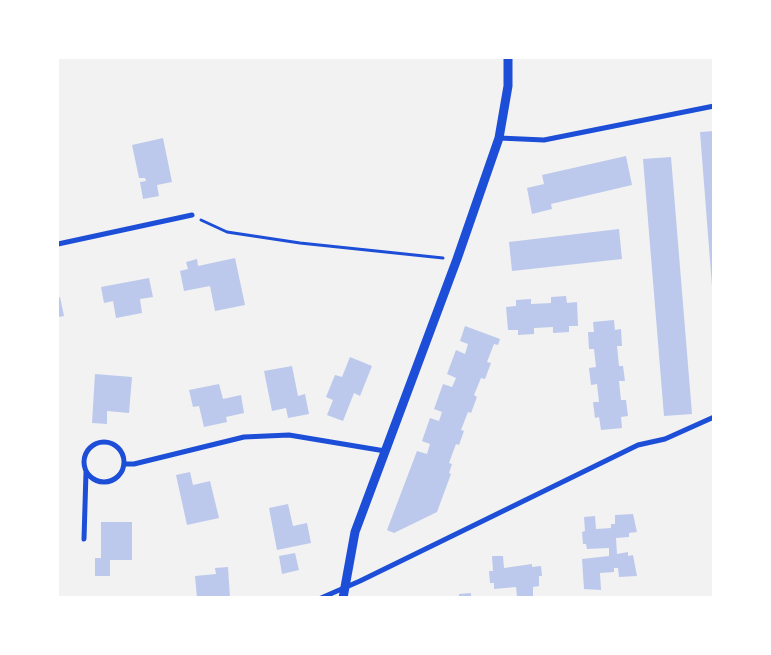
<!DOCTYPE html>
<html>
<head>
<meta charset="utf-8">
<style>
  body { margin:0 }
  #map { position:relative; width:771px; height:655px; overflow:hidden; background:#f2f2f2; font-family:Lato,sans-serif }
  canvas { display:block }
  .frame { position:absolute; inset:0; border:59px solid #fff; pointer-events:none }
</style>
</head>
<body>
<div id="map">
<canvas width="771" height="655"></canvas>
<div class="frame"></div>
</div>
<script>
const c = document.querySelector('canvas').getContext('2d');
c.lineJoin = 'round';
function fillPath(path, color) { c.fillStyle = color; c.fill(path, 'evenodd'); }
const poly = rows => new Path2D(rows.map(r => 'M' + r).join(''));
function strokePath(path, color, width, dash) { c.strokeStyle = color; c.lineWidth = width; c.lineCap = dash ? 'butt' : 'round'; c.setLineDash(dash || []); c.stroke(path); }
const building = poly([
  [714,131,714,286,712,286,700,132],
  [163,138,172,182,157,185,159,196,143,199,140,182,146,181,145,178,139,178,132,145],
  [626,156,632,185,551,204,552,209,532,214,527,188,544,184,542,175],
  [671,157,692,414,664,416,643,159],
  [619,229,622,259,512,271,509,242],
  [235,258,245,305,215,311,210,286,184,291,180,271,188,269,186,262,197,259,198,266],
  [149,278,153,297,140,299,142,313,116,318,113,301,104,303,101,287],
  [566,296,567,303,577,302,578,326,569,326,569,332,553,333,553,327,534,328,534,334,518,335,518,330,508,330,506,307,516,306,516,300,531,299,531,304,551,303,551,297],
  [60,297,64,316,58,317,58,298],
  [614,320,615,330,621,329,622,346,617,346,619,366,623,366,625,381,619,381,621,400,626,400,628,416,621,417,622,428,601,430,599,417,595,418,593,402,599,402,597,384,591,385,589,368,596,367,594,349,589,349,588,332,594,332,593,322],
  [465,326,500,339,498,345,494,344,487,362,491,363,485,379,481,378,474,395,477,397,471,413,468,412,461,430,464,431,459,445,456,444,449,463,452,464,449,473,451,474,437,512,394,533,387,530,417,451,427,454,430,444,422,441,430,418,439,421,442,412,434,409,443,384,452,387,456,378,447,374,456,350,465,354,468,344,460,341],
  [350,357,372,366,360,396,354,393,343,421,327,415,333,400,326,397,335,375,342,377],
  [292,366,298,396,305,394,309,414,288,418,286,408,272,411,264,371],
  [95,374,132,377,129,413,107,411,107,424,92,423],
  [219,384,223,399,241,395,244,413,226,417,227,422,204,427,199,406,193,407,189,390],
  [190,472,193,485,210,481,219,518,187,525,176,475],
  [288,504,293,526,307,523,311,543,277,550,269,508],
  [633,514,637,532,629,533,629,537,616,538,617,554,628,552,628,556,633,555,637,576,619,577,618,568,614,568,614,572,600,573,601,590,584,589,582,559,609,556,609,548,587,549,586,544,583,544,582,532,585,531,584,517,595,516,596,529,611,528,611,524,615,524,615,515],
  [101,522,132,522,132,560,110,560,110,576,95,576,95,558,101,558],
  [295,553,299,570,282,574,279,556],
  [492,556,503,556,504,568,532,564,532,567,541,566,542,576,539,576,539,586,533,587,533,598,509,598,517,596,516,587,494,589,494,583,490,583,489,571,493,571],
  [228,567,230,598,197,598,195,576,216,574,215,568],
  [471,593,471,598,459,598,459,594]
]);
const path = poly([
  [201,220,227,232,300,243,443,258]
]);
const minor = poly([
  [499,138,544,140,714,106],
  [58,244,192,215],
  '84 462a20 20 0 1 1 40 0a20 20 0 1 1-40 0Z',
  [125,464,134,464,244,437,289,435,385,451],
  [84,539,86,472],
  [321,598,360,581,638,445,665,439,714,417]
]);
const tertiary = poly([
  [343,598,355,532,457,259,499,138,508,86,508,58]
]);
fillPath(building, '#bdc9ec');
strokePath(path, '#1d4ed8', 3);
strokePath(minor, '#1d4ed8', 5);
strokePath(tertiary, '#1d4ed8', 9);
</script>
</body>
</html>
